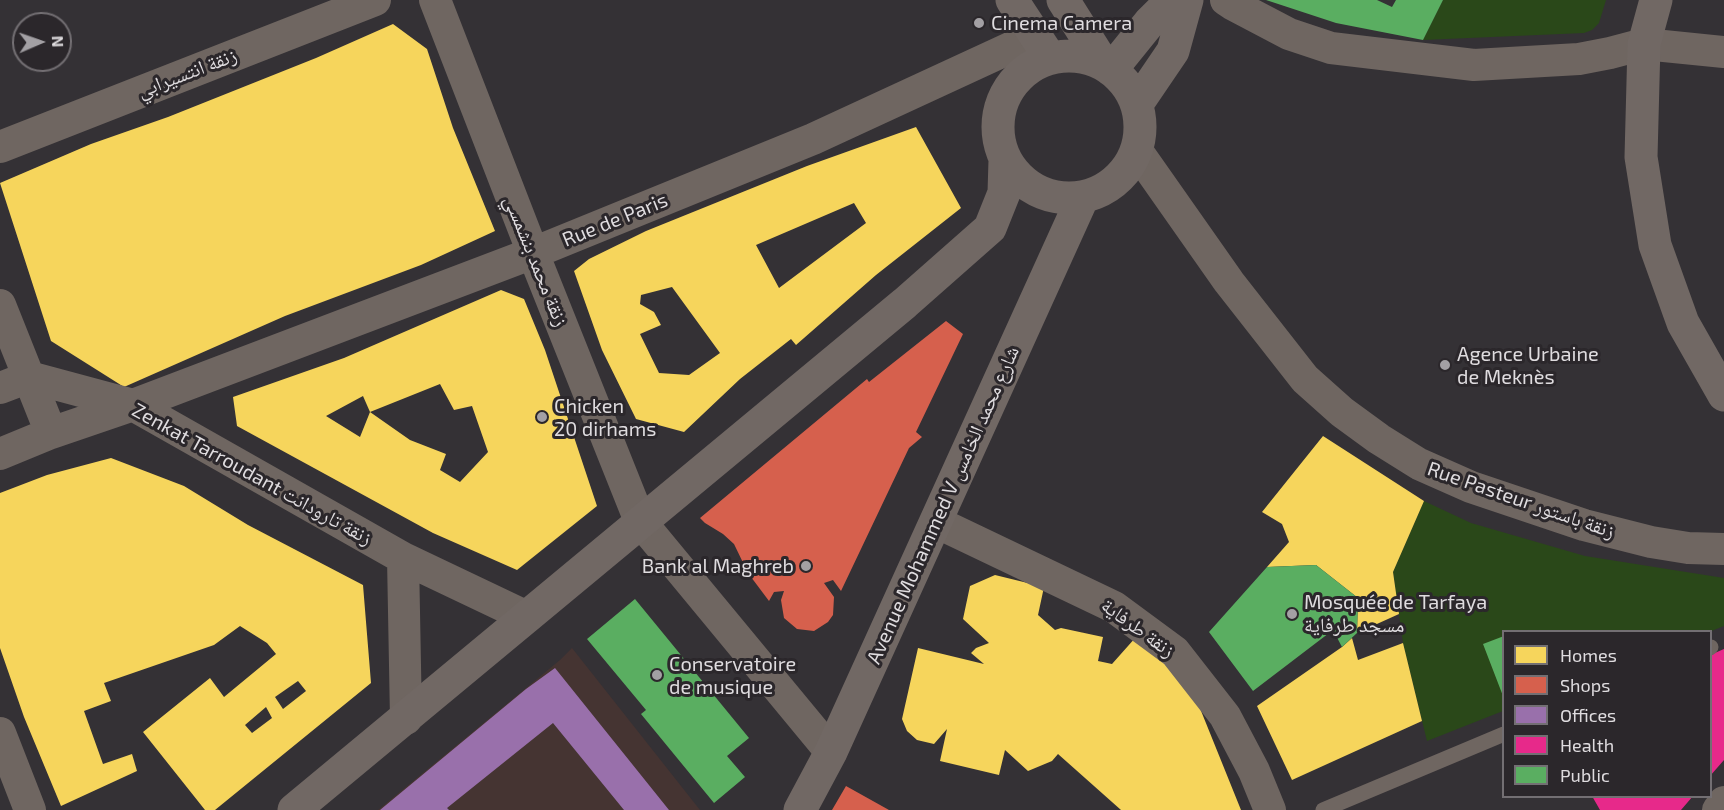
<!DOCTYPE html>
<html>
<head>
<meta charset="utf-8">
<style>
  body { margin:0 }
  #map { position:relative; width:1724px; height:810px; overflow:hidden; background:#343135; font-family:"Exo 2",sans-serif }
  canvas { display:block }
  .legend { position:absolute; left:1502px; top:630px; width:210px; height:168px; box-sizing:border-box; background:#2b272b; border:2px solid #736f73; margin:0; padding:8px 10px; list-style:none; font-size:18px; color:#dfdcdf }
  .legend li { display:flex; align-items:center; gap:12px; height:30px }
  .legend b { width:30px; border:2px solid #736f73 }
  .north { position:absolute; left:12px; top:12px; width:60px; height:60px; box-sizing:border-box; background:#2b272b; border:2px solid #736f73; border-radius:50%; rotate:88deg; font-size:16px; font-weight:700; line-height:24px; text-align:center; color:#dfdcdf }
  .north::after { content:''; display:block; margin:auto; width:21px; height:27px; background:#a3a0a4; clip-path:polygon(50% 0,100% 100%,50% 72%,0 100%) }
</style>
</head>
<body>
<div id="map">
<canvas width="1724" height="810"></canvas>
<ul class="legend">
<li><b style="height:16px;background:#f6d55c"></b>Homes</li>
<li><b style="height:16px;background:#d6604d"></b>Shops</li>
<li><b style="height:16px;background:#9970ab"></b>Offices</li>
<li><b style="height:16px;background:#e7298a"></b>Health</li>
<li><b style="height:16px;background:#5aae61"></b>Public</li>
</ul>
<div class="north">N</div>
</div>
<script>
const c = document.querySelector('canvas').getContext('2d');
c.lineJoin = 'round';
function fillPath(path, color) { c.fillStyle = color; c.fill(path, 'evenodd'); }
const poly = rows => new Path2D(rows.map(r => 'M' + r).join(''));
function strokePath(path, color, width, dash) { c.strokeStyle = color; c.lineWidth = width; c.lineCap = dash ? 'butt' : 'round'; c.setLineDash(dash || []); c.stroke(path); }
function label(font, color, halo, rows, align = 'center') {
  c.font = font + ' "Exo 2","Noto Naskh Arabic",sans-serif'; c.lineWidth = 6; c.setLineDash([]); c.textBaseline = 'middle'; c.strokeStyle = halo; c.fillStyle = color; for (const [text, x, y, turn = 0] of rows) {
    c.save(); c.translate(x, y); c.rotate((+turn || 0) * Math.PI / 180); c.textAlign = isNaN(turn) ? turn : align; if (halo) c.strokeText(text, 0, 0); c.fillText(text, 0, 0); c.restore();
  }
}
const education = poly([
  [572,648,700,810,378,810,560,660]
]);
const green = poly([
  [1443,0,1606,0,1599,23,1592,30,1584,33,1423,40],
  [1424,501,1471,523,1585,556,1724,578,1724,626,1709,632,1504,632,1503,711,1427,741,1403,643,1393,572]
]);
const homes = poly([
  [393,24,427,49,453,128,495,231,421,265,285,316,124,387,51,341,0,183,91,144,168,117,316,58],
  [916,127,961,208,876,275,796,345,791,339,740,379,684,432,636,419,602,350,574,271,589,259,646,231,807,166],
  [854,203,866,223,779,288,756,245],
  [672,287,720,353,689,375,659,373,640,334,661,325,654,312,640,304,641,295],
  [501,290,524,299,545,350,597,506,517,570,433,533,237,426,233,397,344,358],
  [440,384,454,410,472,406,488,452,460,482,440,470,446,454,410,440,370,412],
  [363,396,370,412,360,437,326,416],
  [1323,436,1424,501,1393,572,1399,614,1357,633,1358,598,1316,565,1267,567,1289,542,1282,524,1262,512],
  [111,458,184,486,248,525,363,585,371,683,215,810,205,810,143,732,210,678,224,697,276,654,267,643,240,626,214,645,104,683,111,701,84,711,103,764,132,754,137,771,61,806,24,717,0,648,0,493,47,475],
  [298,681,306,691,283,709,275,697],
  [266,707,272,718,252,733,245,725],
  [995,575,1044,587,1038,615,1055,630,1061,628,1103,637,1098,661,1112,664,1136,637,1191,686,1241,810,1121,810,1058,754,1052,761,1028,771,1005,750,999,775,940,761,947,729,934,744,917,740,907,731,902,719,918,648,984,664,971,653,976,648,989,643,963,619,970,586],
  [1352,638,1358,660,1403,643,1422,721,1292,780,1257,706,1342,647]
]);
const shops = poly([
  [946,321,963,334,916,432,922,437,909,448,841,591,833,580,824,583,834,597,833,615,828,622,814,631,797,629,784,618,781,600,784,591,774,592,769,601,748,573,734,544,723,534,705,523,700,518,867,379,869,382],
  [846,786,889,810,832,810]
]);
const offices = poly([
  [555,668,669,810,624,810,553,723,447,808,449,810,380,810,526,689]
]);
const health = poly([
  [1724,649,1724,760,1710,776,1710,655],
  [1592,796,1693,796,1681,810,1600,810]
]);
const public = poly([
  [1266,0,1377,0,1392,7,1396,0,1443,0,1423,40,1336,23],
  [1316,565,1358,598,1357,633,1342,647,1333,630,1253,691,1209,632,1267,567],
  [635,599,749,738,727,756,745,777,714,803,641,714,646,710,587,639],
  [1504,636,1504,696,1503,696,1483,644]
]);
const lane = poly([
  [1710,648,1711,647],
  [1323,810,1504,734]
]);
const street = poly([
  [435,0,533,253,640,521,831,752],
  [1226,0,1232,4,1289,34,1331,48,1474,65,1579,59,1610,53,1644,44,1724,52],
  [0,147,375,0],
  [1137,151,1229,282,1305,379,1342,412,1379,439,1419,464,1471,487,1584,525,1651,542,1688,548,1724,549],
  [0,305,51,433,0,454],
  [29,377,133,405,403,558,527,617],
  [0,388,29,377],
  [51,433,133,405,533,253,813,139,1036,36],
  [936,522,1114,607,1175,652,1225,716,1254,771,1270,810],
  [403,558,406,719],
  [0,733,30,810],
  [1718,810,1724,802]
]);
const secondary = poly([
  [1012,0,1050,58],
  [1063,0,1104,65],
  [1656,0,1644,44,1641,157,1655,245,1683,323,1724,395],
  '998 127a71 71 0 1 1 142 0a71 71 0 1 1-142 0Z',
  [1111,70,1149,23,1172,0],
  [1137,104,1173,51,1187,0],
  [294,810,905,303,990,228,1004,193,1005,160],
  [800,810,831,752,1082,199]
]);
const markers = [
  [979,23,6,"#a3a0a4"],
  [1445,365,6,"#a3a0a4"],
  [542,417,6,"#a3a0a4"],
  [806,566,6,"#a3a0a4"],
  [1292,614,6,"#a3a0a4"],
  [657,675,6,"#a3a0a4"]
];
const poiNames = [
  ["Cinema Camera",991,23],
  ["Agence Urbaine",1457,354],
  ["de Meknès",1457,377],
  ["Chicken",554,406],
  ["20 dirhams",554,429],
  ["Bank al Maghreb",794,566,"right"],
  ["Mosquée de Tarfaya",1304,602],
  ["مسجد طرفاية",1304,625],
  ["Conservatoire",669,664],
  ["de musique",669,687]
];
const streetNames = [
  ["زنقة انتسيرابي",187,73,-21],
  ["Rue de Paris",615,220,-22],
  ["زنقة محمد بنشمسي",536,261,68],
  ["Zenkat Tarroudant زنقة تارودانت",252,474,29],
  ["Rue Pasteur زنقة باستور",1521,500,19],
  ["Avenue Mohammed V شارع محمد الخامس",943,505,-66],
  ["زنقة طرفاية",1138,628,36]
];
fillPath(education, '#453432');
fillPath(green, '#2a4819');
fillPath(homes, '#f6d55c');
fillPath(shops, '#d6604d');
fillPath(offices, '#9970ab');
fillPath(health, '#e7298a');
fillPath(public, '#5aae61');
strokePath(lane, '#6f6661', 15);
strokePath(street, '#6f6661', 32);
strokePath(secondary, '#716864', 33);
for (const [x, y, r, color] of markers) { const dot = new Path2D(); dot.arc(x, y, r, 0, 2 * Math.PI); c.fillStyle = color; c.fill(dot); strokePath(dot, '#2b272b', 2); }
label('20px', '#dfdcdf', '#2b272b', poiNames, 'left');
label('20px', '#dfdcdf', '#2b272b', streetNames);
</script>
</body>
</html>
